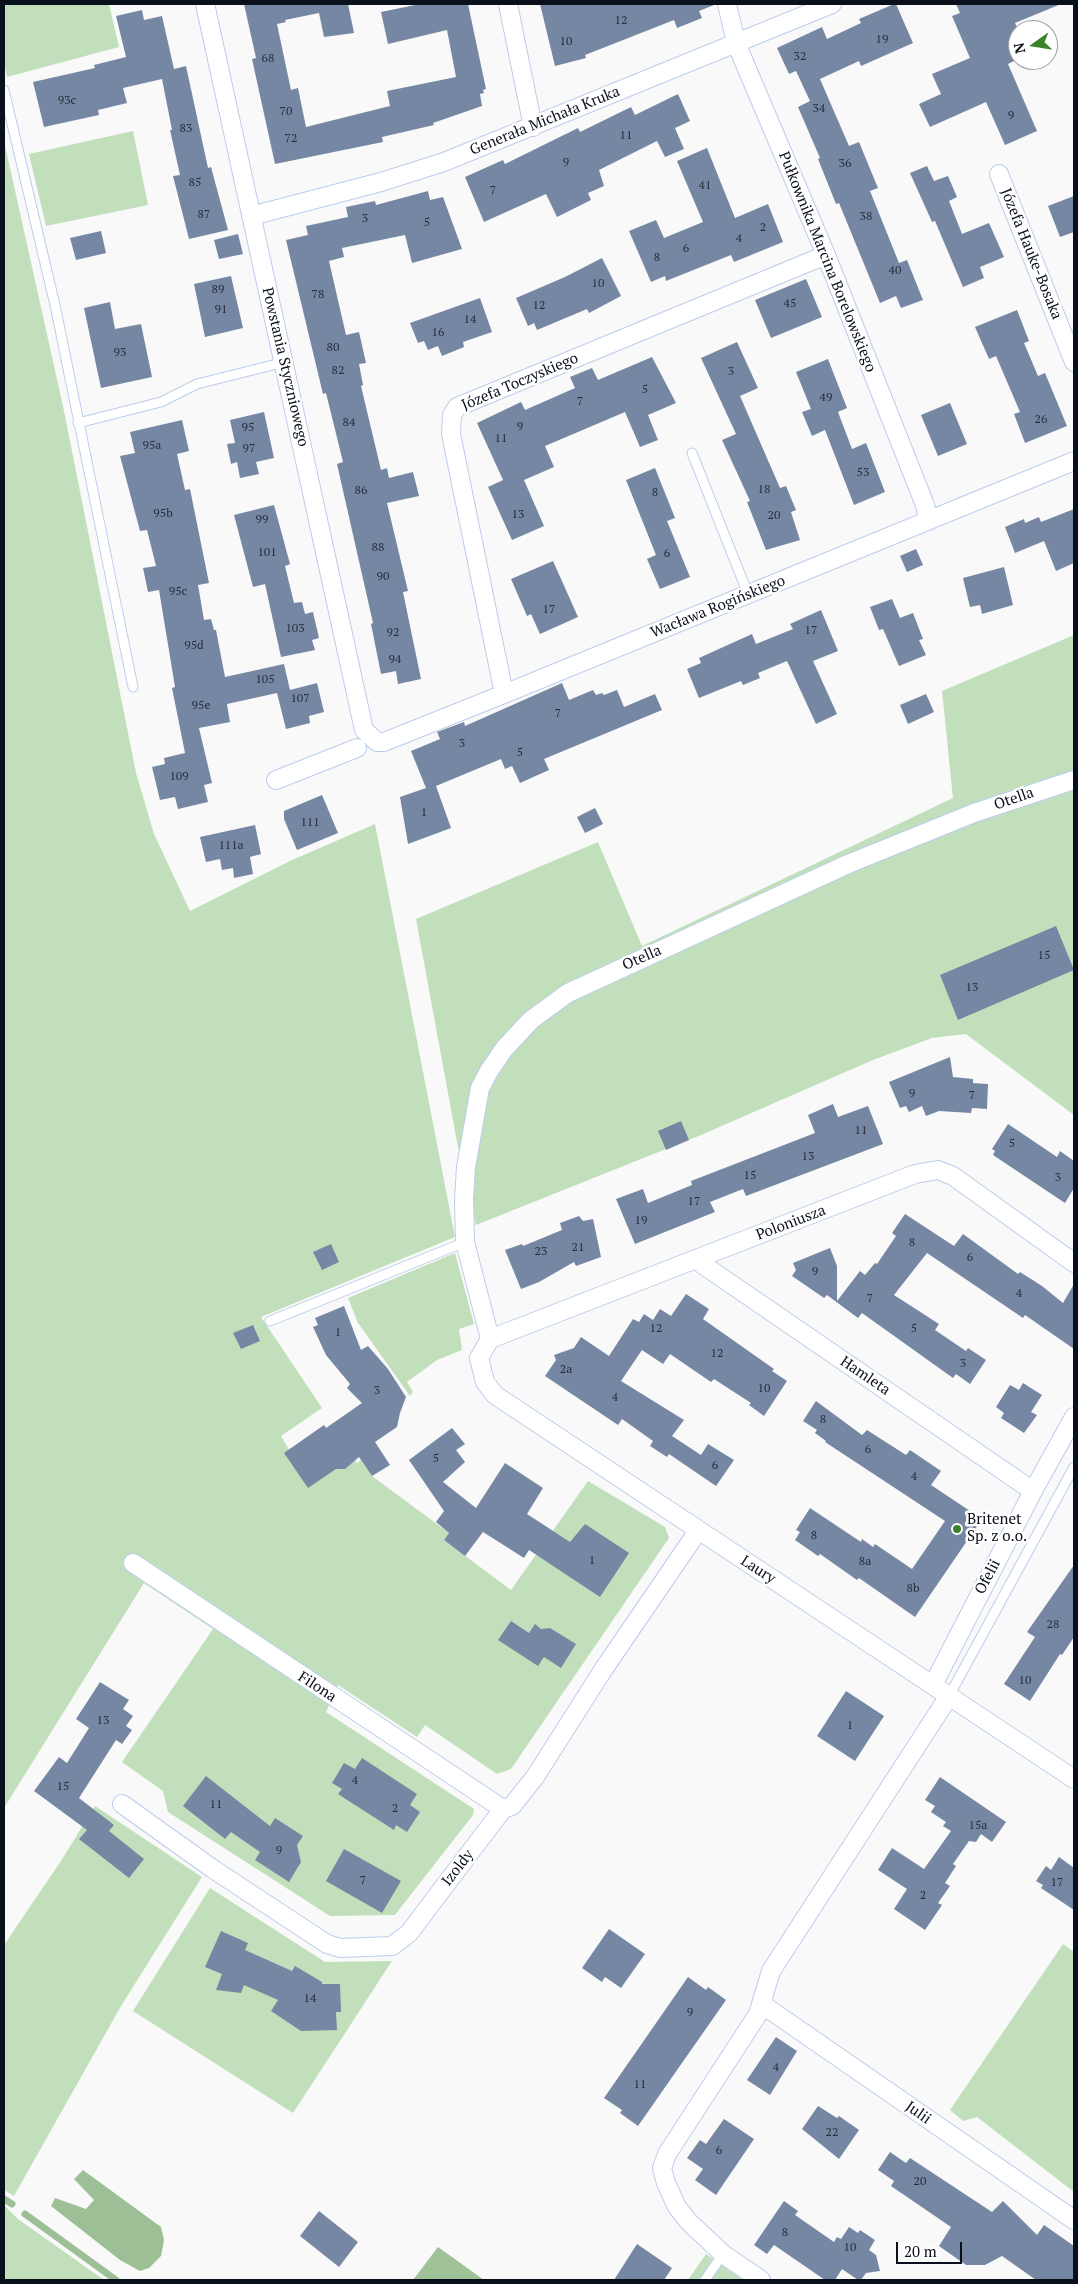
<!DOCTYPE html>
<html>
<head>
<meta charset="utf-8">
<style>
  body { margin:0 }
  #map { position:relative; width:1078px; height:2284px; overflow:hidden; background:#f9f9f9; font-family:"PT Serif",serif }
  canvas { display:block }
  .frame { position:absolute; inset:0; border:5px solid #0a101b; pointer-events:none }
  .north { position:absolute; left:1008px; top:20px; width:50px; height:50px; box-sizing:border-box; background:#fff; border:1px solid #9d9fa4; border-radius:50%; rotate:257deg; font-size:14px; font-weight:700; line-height:20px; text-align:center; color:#0a101b }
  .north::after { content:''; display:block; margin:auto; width:18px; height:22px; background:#3a832a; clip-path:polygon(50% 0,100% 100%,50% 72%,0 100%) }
  .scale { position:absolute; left:896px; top:2242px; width:66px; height:22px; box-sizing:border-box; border:2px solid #0a101b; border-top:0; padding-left:6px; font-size:15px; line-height:18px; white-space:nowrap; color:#0a101b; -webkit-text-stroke:4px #fff; paint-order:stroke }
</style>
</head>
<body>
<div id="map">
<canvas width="1078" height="2284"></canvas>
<div class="frame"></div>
<div class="north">N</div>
<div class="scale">20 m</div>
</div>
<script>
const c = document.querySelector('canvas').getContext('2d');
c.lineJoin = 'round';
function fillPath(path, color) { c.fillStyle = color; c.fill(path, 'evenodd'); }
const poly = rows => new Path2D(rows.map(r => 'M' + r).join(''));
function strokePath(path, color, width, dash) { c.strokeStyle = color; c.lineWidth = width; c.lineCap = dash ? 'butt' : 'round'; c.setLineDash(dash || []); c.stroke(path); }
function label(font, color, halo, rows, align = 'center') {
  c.font = font + ' "PT Serif",serif'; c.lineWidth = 5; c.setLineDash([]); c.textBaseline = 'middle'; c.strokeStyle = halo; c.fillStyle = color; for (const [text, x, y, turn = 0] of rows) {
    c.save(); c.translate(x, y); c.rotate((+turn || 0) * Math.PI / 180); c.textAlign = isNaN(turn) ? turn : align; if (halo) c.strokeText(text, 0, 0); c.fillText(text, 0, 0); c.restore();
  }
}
const green = poly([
  [4,4,109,4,119,47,7,77,4,61],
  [133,131,148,205,46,226,29,154],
  [4,141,64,411,136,773,154,834,190,911,290,861,375,824,455,1237,261,1317,322,1408,281,1436,309,1483,351,1456,357,1463,361,1460,372,1476,449,1533,444,1540,511,1590,588,1481,665,1527,669,1538,511,1769,497,1774,425,1725,417,1737,338,1685,326,1712,474,1809,473,1815,395,1915,330,1916,168,1812,163,1791,122,1762,213,1629,144,1583,4,1808],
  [1074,635,1074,1115,966,1034,932,1038,873,1060,701,1135,476,1225,457,1142,416,919,598,842,642,946,953,798,942,691],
  [455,1253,474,1324,459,1329,462,1350,437,1360,407,1382,413,1392,410,1396,358,1323,348,1298],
  [95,1806,202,1877,121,2006,14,2196,4,2190,4,1945,61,1861],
  [210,1888,325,1962,392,1961,293,2113,133,2011],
  [1063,1944,1074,1952,1074,2192,977,2117,963,2121,950,2110],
  [4,2205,18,2219,104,2280,4,2280],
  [706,2254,743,2280,688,2280]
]);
const forest = poly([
  [438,2247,484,2280,413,2280]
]);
const water = poly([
  [83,2170,161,2227,164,2240,161,2256,149,2268,140,2271,120,2260,51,2206,55,2198,86,2209,94,2200,74,2179]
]);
const stream = poly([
  [4,2199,12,2204],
  [25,2214,116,2280]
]);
const building = poly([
  [244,4,348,4,354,33,324,37,319,13,285,20,286,22,277,24,291,90,298,88,306,127,390,106,387,91,456,77,447,30,388,44,381,12,420,4,468,4,486,89,483,90,484,93,480,94,482,106,433,123,434,125,382,137,383,142,275,164,252,59,256,58],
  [540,4,714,4,714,5,699,11,702,18,677,28,674,20,585,55,586,58,555,66],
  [894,4,896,4,913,43,861,66,859,61,820,79,849,146,859,142,878,188,870,191,899,263,907,260,923,300,901,308,896,296,880,303,839,203,836,204,818,159,820,158,798,107,810,101,796,71,789,74,777,48,822,27,827,39,861,23,859,19],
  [956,4,1061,4,1015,23,1018,29,1018,59,1008,64,1037,131,1005,145,986,102,930,127,919,104,941,94,932,74,970,58,952,16,960,13],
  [142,10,144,20,162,16,174,69,186,66,208,168,211,167,228,230,189,239,173,176,180,175,170,130,172,130,162,79,123,88,127,103,98,110,99,115,44,127,33,82,95,68,94,65,126,57,116,16],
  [678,94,690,121,675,128,684,149,665,157,657,141,599,170,604,186,588,193,591,200,557,217,546,194,484,222,465,177,503,160,505,164,578,128,580,132,631,107,635,115],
  [707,148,735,218,768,204,783,242,734,262,731,255,666,281,665,276,651,282,629,231,656,220,664,238,703,222,677,161],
  [927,166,934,181,948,176,957,197,949,201,962,234,989,223,1004,257,980,267,984,278,963,287,935,221,932,222,910,173],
  [428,191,430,200,443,197,462,249,412,263,405,235,342,248,344,257,329,261,346,335,359,332,366,363,359,364,363,385,361,386,381,470,387,468,389,478,413,472,419,496,387,503,408,591,403,592,421,679,398,684,396,671,381,674,371,624,373,623,337,464,343,462,326,393,323,394,286,240,308,235,306,226,348,217,346,207,375,201,376,205],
  [1074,196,1074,232,1060,237,1048,206],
  [101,231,106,253,76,260,70,238],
  [238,234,243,254,219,259,214,240],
  [602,258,621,296,589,313,587,309,537,330,534,323,528,326,516,298,565,277],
  [231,276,243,328,205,337,194,284],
  [806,279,822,317,771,338,755,300],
  [480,298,492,332,463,342,464,347,442,356,438,346,428,350,424,341,418,343,410,323],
  [110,302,115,329,141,324,152,377,101,388,84,308],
  [1017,310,1029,341,1024,343,1038,376,1045,373,1067,426,1025,443,1014,414,1020,412,996,356,989,359,975,327],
  [737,342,758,388,740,396,780,488,786,486,796,510,791,512,800,540,766,550,747,502,750,501,722,440,736,434,701,358],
  [652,357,676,403,648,415,658,440,640,447,625,412,545,446,554,467,524,480,544,526,512,540,488,487,503,480,477,423,521,402,525,410,575,388,570,377,592,368,598,380],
  [828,359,847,408,838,412,852,449,866,443,885,492,854,505,825,430,812,436,802,412,811,409,796,372],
  [950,403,967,444,938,456,921,415],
  [264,412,274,458,256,462,259,474,240,478,237,462,231,464,227,444,235,443,230,420],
  [182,420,189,451,177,454,185,490,190,489,209,583,198,585,204,620,211,619,214,630,216,630,225,677,284,664,290,690,317,683,324,712,309,716,310,723,286,729,277,693,227,704,230,722,199,728,212,783,204,785,208,802,178,809,175,797,160,800,152,767,165,764,164,758,185,753,172,688,175,687,159,590,148,592,143,568,156,566,147,530,140,531,120,456,135,453,130,432],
  [655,468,675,518,667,521,690,577,660,589,647,559,656,555,626,480],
  [274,505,290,564,285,566,294,603,302,602,305,614,313,612,319,638,312,640,315,650,281,657,265,584,253,587,234,515],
  [1074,509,1074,563,1056,571,1044,541,1015,553,1005,527,1024,519,1025,523,1039,517,1041,522],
  [916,549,923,565,907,572,900,556],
  [553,561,578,617,540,634,531,614,527,616,511,579],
  [1004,567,1013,605,982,614,980,605,970,607,963,578],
  [892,599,900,618,913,613,923,639,919,640,926,655,899,666,883,629,879,630,870,607],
  [821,610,838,651,813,661,837,714,816,724,787,661,758,673,760,678,743,685,741,681,699,698,687,669,701,663,699,658,752,634,756,644,793,629,790,624],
  [562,683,569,700,593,690,596,695,602,693,604,695,617,690,624,707,655,694,662,710,544,759,549,770,520,783,512,766,505,769,501,759,436,786,451,828,408,844,400,797,426,788,411,751,440,739,437,732,464,722,465,726],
  [926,694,934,712,908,724,900,705],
  [322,795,338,833,297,850,284,819,284,811],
  [595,808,603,824,585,833,577,817],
  [255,825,261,854,250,857,253,874,234,878,233,868,222,870,220,859,206,862,200,837],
  [1056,926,1074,970,958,1020,940,975],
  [950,1057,953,1077,973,1079,973,1083,988,1084,987,1109,972,1108,971,1113,939,1111,926,1116,922,1106,909,1112,906,1106,900,1108,889,1082],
  [833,1104,838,1117,868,1106,883,1144,746,1196,743,1189,710,1202,715,1212,635,1244,616,1199,643,1189,648,1203,692,1185,691,1181,815,1133,808,1115],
  [681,1121,689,1140,666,1150,658,1131],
  [1008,1124,1057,1157,1060,1151,1074,1161,1074,1188,1065,1203,993,1155,995,1151,992,1149],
  [905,1214,954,1246,963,1234,1018,1274,1020,1272,1042,1286,1063,1303,1074,1284,1074,1349,1025,1315,1023,1318,927,1253,894,1295,939,1324,935,1330,966,1351,968,1348,986,1360,970,1384,956,1374,953,1378,862,1313,858,1318,827,1295,824,1298,792,1276,796,1270,793,1263,830,1248,837,1266,837,1301,860,1271,865,1275,875,1263,877,1264,896,1236,892,1233],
  [579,1216,583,1221,593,1219,601,1257,576,1266,574,1262,539,1282,521,1289,505,1250,522,1244,523,1246,562,1230,560,1223],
  [331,1244,339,1262,322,1270,313,1252],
  [686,1294,709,1309,703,1319,774,1369,772,1371,787,1381,764,1416,749,1405,751,1403,714,1379,711,1382,670,1354,663,1364,642,1350,621,1381,684,1420,672,1436,701,1455,708,1444,734,1460,716,1486,669,1454,667,1457,650,1446,653,1441,622,1419,618,1425,545,1376,556,1360,554,1355,574,1348,581,1337,609,1356,633,1319,639,1322,644,1314,653,1320,660,1309,671,1316],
  [344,1306,361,1350,368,1346,388,1369,406,1397,400,1413,397,1427,375,1442,390,1465,372,1476,359,1457,345,1469,336,1469,308,1488,284,1453,324,1425,326,1428,362,1403,347,1388,350,1384,326,1355,313,1327,318,1325,315,1318],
  [253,1325,260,1341,241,1349,233,1333],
  [1023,1383,1042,1395,1031,1412,1037,1415,1024,1433,1001,1418,1004,1413,996,1407,1010,1385,1019,1390],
  [816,1401,862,1435,867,1430,906,1455,910,1450,941,1471,931,1485,982,1519,915,1617,859,1578,857,1580,820,1554,818,1556,795,1540,800,1532,796,1530,810,1508,861,1542,862,1539,873,1547,875,1544,912,1569,945,1521,825,1442,826,1441,815,1433,817,1430,803,1421],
  [452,1428,465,1444,456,1450,465,1462,443,1482,476,1508,505,1463,543,1488,527,1514,570,1542,585,1524,629,1553,600,1597,529,1550,524,1558,483,1532,465,1556,444,1540,449,1533,436,1522,444,1511,409,1460],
  [1074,1565,1074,1637,1062,1655,1060,1654,1030,1701,1004,1684,1035,1637,1027,1632],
  [511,1621,529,1633,535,1624,541,1629,550,1628,576,1644,561,1668,544,1657,538,1666,498,1640],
  [100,1682,129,1700,123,1709,133,1716,126,1726,132,1730,122,1744,116,1740,79,1798,114,1825,109,1831,144,1859,129,1878,79,1839,87,1830,34,1791,59,1757,67,1763,89,1728,76,1719],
  [846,1691,884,1716,855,1761,817,1736],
  [362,1758,417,1794,410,1805,420,1812,407,1832,396,1825,394,1830,338,1794,342,1789,332,1783,344,1763,355,1769],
  [206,1776,270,1826,275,1818,303,1836,297,1845,301,1862,289,1882,255,1860,260,1852,231,1832,225,1839,183,1806],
  [940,1777,1006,1822,992,1842,981,1834,976,1842,969,1841,953,1864,956,1866,945,1883,950,1886,938,1903,942,1905,925,1930,894,1909,907,1889,878,1870,892,1848,924,1869,951,1831,943,1826,946,1822,931,1812,935,1806,925,1800],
  [344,1849,401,1881,382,1913,326,1881],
  [1059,1857,1074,1868,1074,1910,1041,1888,1043,1885,1036,1881,1046,1866,1051,1870],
  [609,1929,645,1954,621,1988,605,1977,602,1982,582,1968],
  [221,1931,248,1943,245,1950,292,1971,295,1966,322,1982,322,1984,340,1984,341,2012,336,2012,337,2030,301,2031,271,2011,278,2000,244,1985,241,1993,216,1990,222,1974,205,1967],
  [688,1977,706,1990,708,1987,726,2000,638,2126,620,2113,622,2110,604,2098],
  [776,2037,797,2051,770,2095,747,2080],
  [818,2106,837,2118,839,2116,859,2130,839,2159,802,2129],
  [724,2119,754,2139,716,2195,695,2180,703,2169,687,2158,700,2140,706,2144],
  [890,2152,906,2163,910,2158,992,2212,1003,2201,1037,2235,1044,2225,1074,2246,1074,2280,1036,2280,1002,2256,985,2265,966,2265,939,2246,951,2227,891,2186,894,2181,878,2170],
  [784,2201,798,2211,795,2215,834,2242,837,2237,841,2239,849,2227,858,2233,860,2230,875,2240,869,2250,876,2255,880,2271,866,2273,861,2280,858,2280,842,2269,835,2280,825,2280,774,2245,767,2254,754,2245],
  [319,2211,358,2242,339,2267,300,2236],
  [637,2244,672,2268,664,2280,614,2280]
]);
const service = poly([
  [4,90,55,305,133,687],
  [78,423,161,402,197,384,285,362],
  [692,453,748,594],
  [270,1321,465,1242],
  [949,1696,1074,1467],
  [705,2280,723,2254]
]);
const minor = poly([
  [205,4,364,730,377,742,384,742,504,694,1074,461],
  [508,4,533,127],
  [727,4,736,43,826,255,925,505,928,520],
  [999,174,1074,362],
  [251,216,381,182,444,162,832,4],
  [504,694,451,434,452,415,457,407,826,255],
  [276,780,357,748],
  [696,1260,1033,1491],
  [490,1339,465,1242,464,1199,466,1167,480,1088,489,1071,504,1049,531,1020,568,993,848,864,974,813,1074,780],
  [490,1339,479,1358,485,1382,495,1395,1074,1779],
  [490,1339,915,1174,938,1170,953,1176,1074,1263],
  [133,1563,503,1809],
  [933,1685,1033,1491,1074,1417],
  [122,1804,213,1869,327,1944,340,1948,392,1946,409,1933,503,1809,512,1806,535,1777,603,1670,698,1531],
  [763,2005,1074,2220],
  [761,2280,723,2254,689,2222,677,2207,666,2183,662,2168,667,2154,758,2014,771,1971,949,1696]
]);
const markers = [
  [957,1529,5,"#3a832a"]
];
const numberNames = [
  ["12",621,21],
  ["19",882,40],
  ["10",566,42],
  ["32",800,57],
  ["68",268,59],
  ["93c",67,101],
  ["34",819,109],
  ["70",286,112],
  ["9",1011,116],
  ["83",186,129],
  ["11",626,136],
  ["72",291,139],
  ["9",566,163],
  ["36",845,164],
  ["85",195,183],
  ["41",705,186],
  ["7",493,191],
  ["87",204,215],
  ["38",866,217],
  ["3",365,219],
  ["5",427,223],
  ["2",763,228],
  ["4",739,239],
  ["6",686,249],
  ["8",657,258],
  ["40",895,271],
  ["10",598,284],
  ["89",218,290],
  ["78",318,295],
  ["45",790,304],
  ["12",539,306],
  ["91",221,310],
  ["14",470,320],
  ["16",438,333],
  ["80",333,348],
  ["93",120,353],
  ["82",338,371],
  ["3",731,372],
  ["5",645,390],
  ["49",826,398],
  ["7",580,402],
  ["26",1041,420],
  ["84",349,423],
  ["9",520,427],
  ["95",248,428],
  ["11",501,439],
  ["95a",152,446],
  ["97",249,449],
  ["53",863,473],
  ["18",764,490],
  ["86",361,491],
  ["8",655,493],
  ["95b",163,514],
  ["13",518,515],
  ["20",774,516],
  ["99",262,520],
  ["88",378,548],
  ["101",267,553],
  ["6",667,554],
  ["90",383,577],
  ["95c",178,592],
  ["17",549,610],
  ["103",295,629],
  ["17",811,631],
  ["92",393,633],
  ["95d",194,646],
  ["94",395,660],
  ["105",265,680],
  ["107",300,699],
  ["95e",201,706],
  ["7",558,714],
  ["3",462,744],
  ["5",520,753],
  ["109",179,777],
  ["1",424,813],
  ["111",310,823],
  ["111a",231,846],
  ["15",1044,956],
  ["13",972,988],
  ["9",912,1094],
  ["7",972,1096],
  ["11",861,1131],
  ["5",1012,1144],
  ["13",808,1157],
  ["15",750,1176],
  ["3",1058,1178],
  ["17",694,1202],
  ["19",641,1221],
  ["8",912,1243],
  ["21",578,1248],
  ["23",541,1252],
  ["6",970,1258],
  ["9",815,1272],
  ["4",1019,1294],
  ["7",870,1299],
  ["12",656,1329],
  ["5",914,1329],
  ["1",338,1333],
  ["12",717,1354],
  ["3",963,1364],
  ["2a",566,1370],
  ["10",764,1389],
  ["3",377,1391],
  ["4",615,1398],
  ["8",823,1420],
  ["6",868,1450],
  ["5",436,1459],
  ["6",715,1466],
  ["4",914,1477],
  ["8",814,1536],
  ["1",592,1561],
  ["8a",865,1562],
  ["8b",913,1589],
  ["28",1053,1625],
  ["10",1025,1681],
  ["13",103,1721],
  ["1",850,1726],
  ["4",355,1781],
  ["15",63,1787],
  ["11",216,1805],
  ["2",395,1809],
  ["15a",978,1826],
  ["9",279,1851],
  ["7",363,1881],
  ["17",1057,1883],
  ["2",923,1896],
  ["14",310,1999],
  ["9",690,2013],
  ["4",776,2068],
  ["11",640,2085],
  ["22",832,2133],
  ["6",719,2151],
  ["20",920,2182],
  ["8",785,2233],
  ["10",850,2248]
];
const streetNames = [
  ["Generała Michała Kruka",545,121,-22],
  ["Józefa Hauke-Bosaka",1031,254,68],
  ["Pułkownika Marcina Borelowskiego",827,262,68],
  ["Powstania Styczniowego",285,367,77],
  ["Józefa Toczyskiego",520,382,-23],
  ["Wacława Rogińskiego",718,607,-22],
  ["Otella",1014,799,-19],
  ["Otella",642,958,-24],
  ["Poloniusza",791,1223,-21],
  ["Hamleta",865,1376,34],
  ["Laury",758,1570,33],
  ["Ofelii",988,1577,-62],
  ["Filona",317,1687,33],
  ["Izoldy",458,1868,-52],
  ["Julii",918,2113,35]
];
const poiNames = [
  ["Britenet",967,1520],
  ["Sp. z o.o.",967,1537]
];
fillPath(green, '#c2dfbc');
fillPath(forest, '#a0c299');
fillPath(water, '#9dbf96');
strokePath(stream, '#9dbf96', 7);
fillPath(building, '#7687a4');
strokePath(service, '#bbcdec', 11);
strokePath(minor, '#bbcdec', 20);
strokePath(service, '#fff', 9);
strokePath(minor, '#fff', 18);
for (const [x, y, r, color] of markers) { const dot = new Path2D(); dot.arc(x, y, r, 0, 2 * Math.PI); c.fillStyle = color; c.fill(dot); strokePath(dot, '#fff', 2); }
label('12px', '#252e3d', null, numberNames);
label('15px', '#0a101b', '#fff', streetNames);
label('15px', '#0a101b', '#fff', poiNames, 'left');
</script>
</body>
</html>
